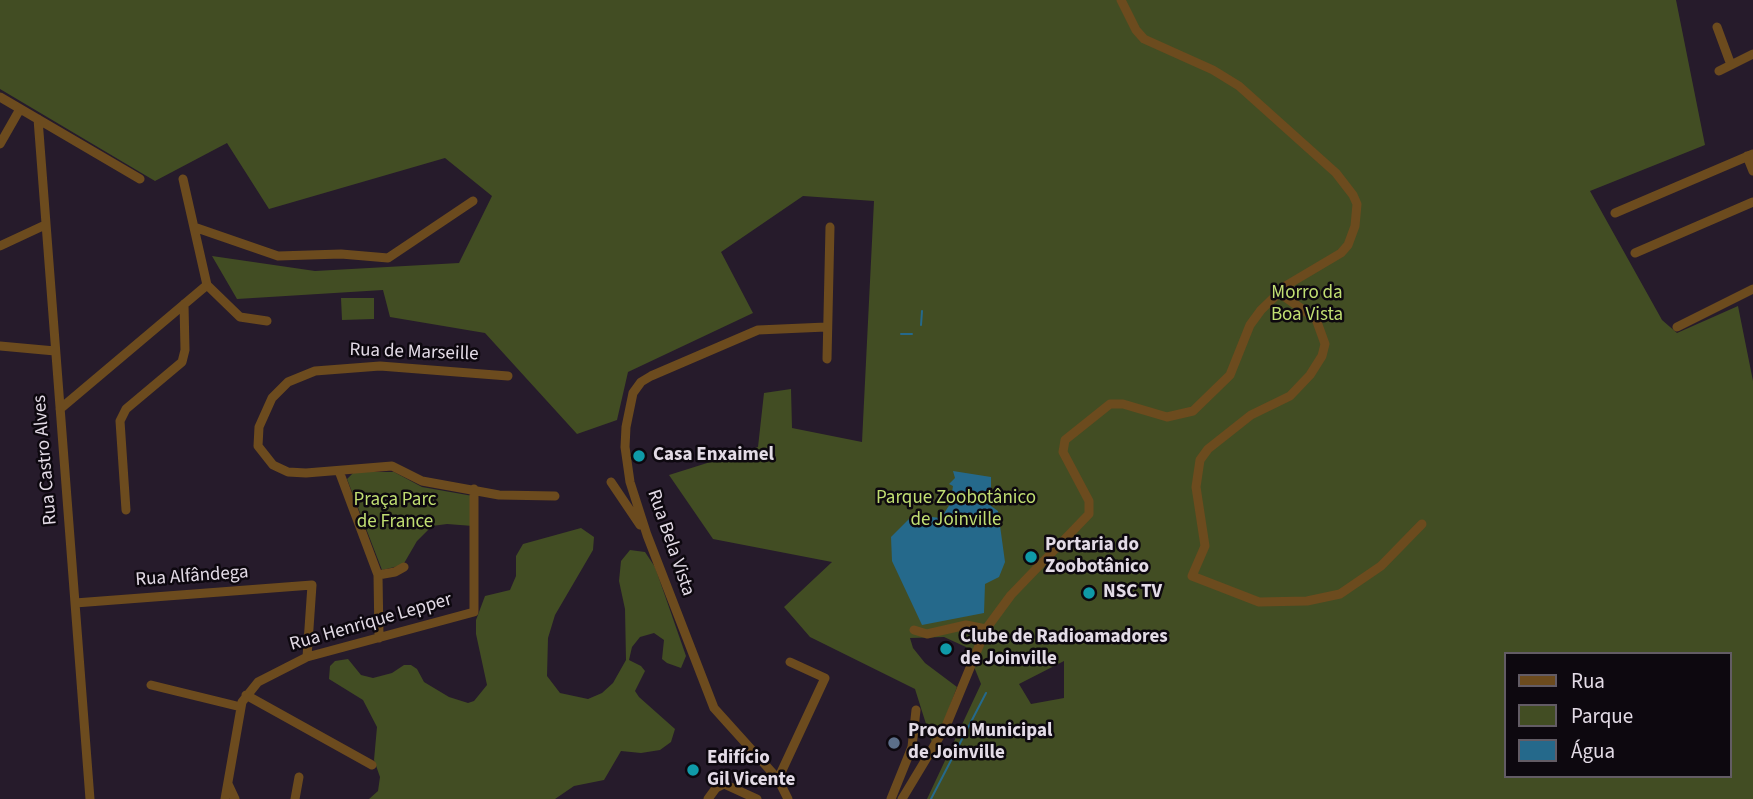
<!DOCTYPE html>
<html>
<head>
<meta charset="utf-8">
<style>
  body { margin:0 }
  #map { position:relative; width:1753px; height:799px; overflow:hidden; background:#261b2b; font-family:"Source Sans 3",sans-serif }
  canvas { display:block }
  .legend { position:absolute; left:1504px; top:652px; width:228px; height:126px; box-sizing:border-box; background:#0d080f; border:2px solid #635c65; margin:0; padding:9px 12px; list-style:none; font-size:21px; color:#e3dbe6 }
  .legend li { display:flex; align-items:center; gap:14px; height:35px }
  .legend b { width:35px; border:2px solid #635c65 }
</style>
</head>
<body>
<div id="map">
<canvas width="1753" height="799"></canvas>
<ul class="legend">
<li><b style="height:9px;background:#6c4b1e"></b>Rua</li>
<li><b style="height:19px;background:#424d23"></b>Parque</li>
<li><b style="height:19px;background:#25698b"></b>Água</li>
</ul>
</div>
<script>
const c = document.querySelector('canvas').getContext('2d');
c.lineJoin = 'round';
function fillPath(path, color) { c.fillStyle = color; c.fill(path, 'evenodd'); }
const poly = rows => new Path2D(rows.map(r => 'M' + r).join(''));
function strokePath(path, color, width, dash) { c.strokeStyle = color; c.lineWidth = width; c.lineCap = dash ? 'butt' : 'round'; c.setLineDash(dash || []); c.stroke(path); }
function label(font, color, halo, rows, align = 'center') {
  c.font = font + ' "Source Sans 3",sans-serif'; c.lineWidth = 5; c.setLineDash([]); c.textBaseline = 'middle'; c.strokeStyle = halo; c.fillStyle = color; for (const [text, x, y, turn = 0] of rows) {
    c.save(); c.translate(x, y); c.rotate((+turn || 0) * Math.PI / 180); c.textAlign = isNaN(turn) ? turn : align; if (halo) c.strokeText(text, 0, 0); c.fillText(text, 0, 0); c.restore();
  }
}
const green = poly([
  [0,0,1676,0,1705,145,1590,191,1662,320,1677,333,1738,306,1753,381,1753,799,927,799,981,684,966,647,944,637,910,638,913,648,925,663,957,687,944,722,932,743,915,689,810,637,784,607,832,562,713,539,669,475,758,447,764,393,791,389,792,428,862,442,874,201,803,196,721,252,753,313,628,372,617,420,577,434,485,333,390,317,383,290,237,299,212,256,315,271,459,263,492,196,445,158,269,209,227,143,155,181,0,89],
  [1506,654,1730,654,1730,776,1506,776],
  [1064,661,1064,698,1031,704,1019,684],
  [341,298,374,298,374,319,342,320],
  [354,472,394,472,422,487,473,496,473,526,447,524,432,526,417,541,403,565,382,570,347,479],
  [581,528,594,537,593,550,555,615,548,638,547,676,560,693,588,699,602,693,613,683,626,660,625,609,619,581,621,561,630,550,645,552,655,567,686,656,681,668,667,663,662,659,664,640,654,633,640,637,632,647,629,660,641,666,645,671,635,691,639,697,675,729,671,742,660,750,641,753,621,751,604,780,574,786,555,799,369,799,378,791,380,777,374,760,377,727,363,700,329,679,330,666,335,661,348,659,361,675,373,678,392,673,404,665,411,665,417,669,424,682,449,697,468,703,474,701,487,685,476,634,476,620,485,596,510,590,516,576,516,556,523,544]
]);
const water = poly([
  [953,471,991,477,991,506,998,511,1005,562,999,577,985,584,984,613,922,625,892,561,891,537,913,515,941,518,950,504,953,486,949,484,955,478]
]);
const stream = poly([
  [921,325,922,311],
  [901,334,912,334],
  [931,799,986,693]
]);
const street = poly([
  [1717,27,1731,65],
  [1719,71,1753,54],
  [0,97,140,179],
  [38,119,90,799],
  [0,144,20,109],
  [1747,156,1753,171],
  [183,179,207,285,240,317,267,321],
  [1615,213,1753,154],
  [194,227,278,256,341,254,388,258,473,201],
  [0,246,45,225],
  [1635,253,1753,202],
  [1278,292,1316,319,1325,344,1322,356,1310,375,1290,396,1251,415,1208,449,1200,460,1196,487,1205,546,1192,576,1259,602,1307,601,1340,594,1381,566,1422,524],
  [1677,327,1753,289],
  [0,346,55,351],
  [827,359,830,227],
  [508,376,380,366,315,371,288,382,272,398,259,427,258,446,273,465,288,472,306,473,392,466,422,481,499,495,555,496],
  [60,409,207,285],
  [339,471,378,575,379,638],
  [611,482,640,525],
  [126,510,120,421,126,409,182,362,185,350,184,304],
  [378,575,395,572,404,567],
  [75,603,312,585,307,657],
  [914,630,927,634,966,625,986,629],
  [151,685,241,707],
  [246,695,372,765],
  [778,779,825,678,790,662],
  [228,784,235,799],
  [225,799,242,702,258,682,307,657,474,612,474,489],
  [295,799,299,777],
  [708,799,716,788,724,784,757,799],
  [788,799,778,779,714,708,647,535,630,482,625,447,626,427,633,393,641,382,651,376,758,330,826,327],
  [891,799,912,747,916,710],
  [902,799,946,726,986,629,1011,595,1089,514,1089,501,1063,452,1065,440,1110,404,1123,404,1167,417,1193,411,1230,375,1250,325,1261,310,1287,285,1341,253,1348,245,1355,226,1357,204,1353,195,1336,173,1239,86,1213,70,1144,39,1136,30,1121,0]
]);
const markers = [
  [639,456,7,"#0f9aa8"],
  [1031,557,7,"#0f9aa8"],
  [1089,593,7,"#0f9aa8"],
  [946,649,7,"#0f9aa8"],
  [894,743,7,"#5c6f8a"],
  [693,770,7,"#0f9aa8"]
];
const parkNames = [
  ["Morro da",1307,294],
  ["Boa Vista",1307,316],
  ["Parque Zoobotânico",956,499],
  ["de Joinville",956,521],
  ["Praça Parc",395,501],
  ["de France",395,523]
];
const streetNames = [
  ["Rua de Marseille",414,353,2],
  ["Rua Castro Alves",46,460,-95],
  ["Rua Bela Vista",670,543,71],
  ["Rua Alfândega",192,577,-4],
  ["Rua Henrique Lepper",371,623,-16]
];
const poiNames = [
  ["Casa Enxaimel",653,456],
  ["Portaria do",1045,546],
  ["Zoobotânico",1045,568],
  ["NSC TV",1103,593],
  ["Clube de Radioamadores",960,638],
  ["de Joinville",960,660],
  ["Procon Municipal",908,732],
  ["de Joinville",908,754],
  ["Edifício",707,759],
  ["Gil Vicente",707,781]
];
fillPath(green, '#424d23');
fillPath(water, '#25698b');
strokePath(stream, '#25698b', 2);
strokePath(street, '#6c4b1e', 9);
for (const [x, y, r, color] of markers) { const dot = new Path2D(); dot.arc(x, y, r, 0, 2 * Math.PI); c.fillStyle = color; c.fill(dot); strokePath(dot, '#0d080f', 2.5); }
label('19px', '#c1de72', '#0d080f', parkNames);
label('19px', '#e3dbe6', '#0d080f', streetNames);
label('bold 19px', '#e3dbe6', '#0d080f', poiNames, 'left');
</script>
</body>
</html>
